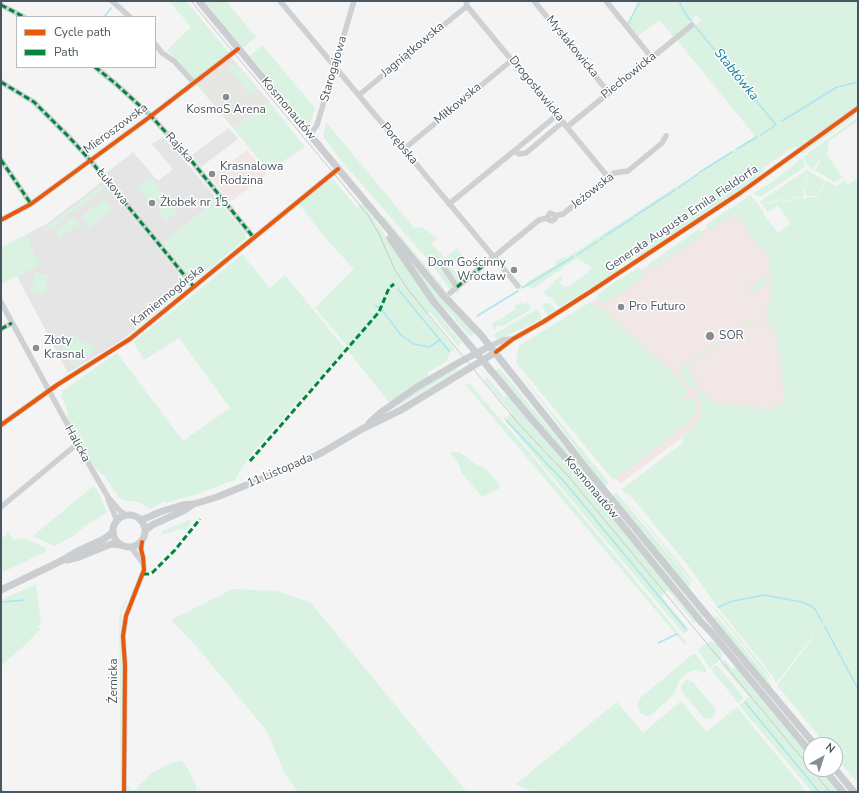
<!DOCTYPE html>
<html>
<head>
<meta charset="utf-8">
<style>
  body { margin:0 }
  #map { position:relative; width:859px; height:793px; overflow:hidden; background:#f4f4f4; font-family:"Nunito Sans",sans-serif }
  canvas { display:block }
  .frame { position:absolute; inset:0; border:2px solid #4a5761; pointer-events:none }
  .legend { position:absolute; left:16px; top:16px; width:140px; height:52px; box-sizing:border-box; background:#fff; border:1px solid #b7bcc0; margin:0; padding:5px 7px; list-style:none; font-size:12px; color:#4a5761 }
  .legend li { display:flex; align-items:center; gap:8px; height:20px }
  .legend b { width:20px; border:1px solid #b7bcc0 }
  .north { position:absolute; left:803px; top:737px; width:40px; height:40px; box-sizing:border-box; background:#fff; border:1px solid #b7bcc0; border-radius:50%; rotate:39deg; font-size:11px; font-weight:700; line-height:16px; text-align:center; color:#4a5761 }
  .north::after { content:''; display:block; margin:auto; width:14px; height:18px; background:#868e94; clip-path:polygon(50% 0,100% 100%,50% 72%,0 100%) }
</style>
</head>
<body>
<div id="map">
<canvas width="859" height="793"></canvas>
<div class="frame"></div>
<ul class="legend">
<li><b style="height:5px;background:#e8590c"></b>Cycle path</li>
<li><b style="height:5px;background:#00873e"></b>Path</li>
</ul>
<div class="north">N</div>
</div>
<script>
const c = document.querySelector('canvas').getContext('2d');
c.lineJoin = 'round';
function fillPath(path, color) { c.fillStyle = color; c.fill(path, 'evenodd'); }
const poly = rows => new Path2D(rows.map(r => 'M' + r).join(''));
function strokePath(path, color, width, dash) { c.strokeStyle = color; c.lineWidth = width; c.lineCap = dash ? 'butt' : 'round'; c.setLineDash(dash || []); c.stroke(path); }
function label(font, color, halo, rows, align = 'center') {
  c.font = font + ' "Nunito Sans",sans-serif'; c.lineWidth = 3; c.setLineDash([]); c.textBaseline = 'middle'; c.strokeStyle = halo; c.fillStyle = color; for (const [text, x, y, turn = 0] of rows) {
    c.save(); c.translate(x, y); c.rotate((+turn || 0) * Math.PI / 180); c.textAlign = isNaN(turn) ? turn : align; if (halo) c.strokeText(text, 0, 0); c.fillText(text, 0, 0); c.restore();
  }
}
const commercial = poly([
  [231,57,269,101,233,128,196,84]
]);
const education = poly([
  [229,128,238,139,201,167,192,155],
  [163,137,184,160,217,199,162,244,105,174,133,152,158,181,173,169,152,144],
  [103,181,180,275,179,293,122,340,68,373,17,276,39,264,25,235,48,223]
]);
const medical = poly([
  [247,150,267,174,230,202,210,177],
  [736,209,770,254,788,414,712,404,691,431,620,484,616,478,613,480,516,362,519,346,593,301]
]);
const green = poly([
  [169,1,186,1,230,54,195,80,192,79,167,50,191,27],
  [204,1,226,1,256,37,243,48],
  [639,1,858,1,858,105,797,148,795,146,763,168,764,170,756,178,755,177,755,178,742,188,640,256,638,255,617,268,618,270,559,308,552,298,546,296,544,293,545,290,550,287,557,278,561,277,562,280,559,282,565,288,588,273,591,267,580,260,580,259,577,259,571,262,561,269,561,271,556,272,534,288,528,287,525,285,529,281,555,265,557,260,564,257,566,258,755,136,677,40,701,21,697,15,693,18,694,20,674,37,659,20,637,37,627,23],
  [262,45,315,108,311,122,308,124,305,123,250,56],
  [235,63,258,89,251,95,228,68],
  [269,101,305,147,282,162,269,172,233,128],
  [858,112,858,114,802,154,801,153],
  [858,117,858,121,829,141,827,154,843,178,837,181,834,182,815,170,822,159,821,158,813,169,807,166,803,157],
  [326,122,414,228,422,227,437,238,431,244,445,258,457,248,462,255,450,265,460,279,459,294,448,287,434,267,340,159,323,136],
  [802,158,805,166,803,168,760,197,754,194,754,193,781,176,781,175],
  [807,170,825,181,818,196,808,196,805,194,805,188,808,183,806,177],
  [807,170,805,177,807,183,804,189,804,194,802,197,796,196,788,201,780,199,772,202,759,202],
  [150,177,164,193,151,204,137,187],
  [332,178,357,208,363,203,442,319,462,343,458,346,430,312,427,314,455,349,450,353,447,361,427,373,428,376,425,378,390,403,348,351,349,348,315,308,354,269,326,239,299,204],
  [858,178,858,783,835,756,835,745,826,745,777,685,815,635,814,635,776,683,772,675,716,605,690,568,630,495,621,490,684,442,681,438,691,431,703,415,701,414,701,403,697,394,701,389,711,403,714,402,765,409,767,409,769,411,785,400,783,398,785,396,777,339,775,334,777,332,770,322,767,323,766,320,767,308,773,297,770,287,771,273,768,254,763,247,761,249,741,221,742,220,740,218,739,218,735,214,711,229,705,225,751,195,764,212,764,215,778,233,790,224,778,205,768,212,760,202,772,203,780,200,789,202,796,197,802,197,805,199,808,197,818,197,826,181,836,186,845,180,848,185],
  [102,185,104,188,45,232,43,230],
  [104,199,112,211,89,228,81,217],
  [217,199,246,234,245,239,195,281,191,280,162,244],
  [171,202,178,211,165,221,158,212],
  [379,213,387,220,440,283,447,294,456,302,450,298],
  [74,217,83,227,79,225,75,226,60,238,55,231],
  [699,229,703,234,703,235,650,270,647,265],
  [25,235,40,264,1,284,1,248],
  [398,246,476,333,470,337,448,311,433,296],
  [242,254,270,288,285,275,345,349,254,451,245,463,235,480,197,494,166,503,165,501,150,509,143,504,135,501,125,501,120,499,106,478,93,466,66,419,68,413,62,397,62,391,117,353,183,441,230,408,179,338,144,360,133,342,198,291],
  [639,267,645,277,612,299,603,303,596,297,606,288],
  [36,272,48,275,44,295,31,292],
  [762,276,765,276,766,279,765,284,763,287,755,291,748,289,748,285,751,288,764,279],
  [528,302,531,309,501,327,499,325,496,327,497,329,494,329,492,324,516,309,515,306,520,303,523,305],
  [590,302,597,308,599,306,670,370,683,383,688,391,687,394,680,399,682,402,691,398,695,402,697,408,695,415,686,426,684,427,677,425,676,427,679,431,677,432,613,480,516,362,519,346],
  [546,303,551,304,556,310,548,315,542,306],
  [537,309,541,316,541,319,500,339,497,339,493,335],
  [753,319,754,321,690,363,692,366,690,367,687,363],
  [75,333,85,345,89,341,96,350,83,361,74,366,61,346],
  [511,362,609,483,607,485,604,485,593,473,570,439],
  [685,364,699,386,696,389,691,388,679,373,680,367],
  [456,367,458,370,384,414,412,394],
  [499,368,598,487,599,490,529,412,495,371],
  [487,377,504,397,506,396,514,402,558,452,664,580,676,598,696,622,694,623,668,590,661,596,689,630,685,633,683,633,503,418,504,416,506,418,512,413,484,380],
  [469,383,530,453,686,642,686,644,685,645,469,389,465,384],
  [451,452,460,452,475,464,484,467,497,481,500,488,482,497,461,472,459,465,455,459,451,455],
  [92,487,97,489,107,512,91,523,90,522,72,537,54,546,33,536],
  [616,492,678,566,691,584,688,587,613,496],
  [603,495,604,495,705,616,703,618],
  [623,496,681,565,693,582,692,583,679,566],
  [190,519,190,525,186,530,184,530,181,529,164,534,161,532],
  [8,532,14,540,25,538,47,549,45,552,1,573,1,540],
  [36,584,41,624,37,628,41,628,26,644,1,666,1,600],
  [233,589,277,591,311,603,467,792,298,792,284,772,267,731,196,646,171,620],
  [126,599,128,599,122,612,120,635,122,667,120,792,120,677,119,621,121,610],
  [714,609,716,609,769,674,770,679],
  [716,616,718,618,765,674,772,686,770,686,713,618],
  [710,641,717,644,723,655,721,657,722,658,710,668,698,650],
  [693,654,697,655,707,671,704,673,696,670,689,672,679,681,675,692,668,700,650,716,645,716,641,714,637,706,640,698],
  [725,660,732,669,735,667,742,674,811,757,811,769,821,769,840,792,812,792,739,705,749,697,720,663],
  [717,665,744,698,738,703,711,669],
  [686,680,693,682,714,707,716,713,712,718,708,719,703,717,682,692,681,685],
  [681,701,706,732,737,707,807,792,533,792,516,784,617,702,643,733],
  [181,761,188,769,195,783,197,789,196,792,126,792,126,785,128,785,130,789,135,790,152,773,169,764]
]);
const stream = poly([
  [679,1,683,10,691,21],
  [104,17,111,8],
  [628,24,640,1],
  [695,26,776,125],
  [782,121,837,87,858,82],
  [761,135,776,125],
  [737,149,757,137],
  [700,172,732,152],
  [678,188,698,174],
  [635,216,675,190],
  [605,236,633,218],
  [601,239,603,238],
  [577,255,598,241],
  [522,288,573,257],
  [398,289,449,351],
  [375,306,379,307],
  [382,310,401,335,414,344,429,347,440,340],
  [477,316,518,291],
  [507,421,567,485,686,629],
  [3,602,24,600],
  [718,607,733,601,754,597,764,595,775,597,802,602,811,606,815,609,822,622],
  [825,627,858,689],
  [658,643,677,634],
  [745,702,819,792],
  [1,789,4,792]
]);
const minor = poly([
  [112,1,130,17],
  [280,1,518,286],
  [466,1,467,6,608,177],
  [534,1,609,93],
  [606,1,652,58],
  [1,5,24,17],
  [155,44,162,53,174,61,194,83],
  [95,67,116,84,151,116,190,159,254,238],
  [1,82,34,102,69,137,90,160,194,287],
  [359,95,467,6],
  [557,115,514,151,519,154,526,153,563,122],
  [567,127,692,25],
  [310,135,317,125,354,1],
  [404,149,512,60],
  [1,160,31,204],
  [449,204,514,151],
  [555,216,563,214,614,173,628,171,662,143,666,136],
  [1,220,31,204,151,116,238,49],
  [440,262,457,287,450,293],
  [457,287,539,220,547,218,549,220,552,221,555,219,555,216,553,214,550,213,548,216,547,218],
  [1,302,91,468,108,497,120,511,126,515],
  [1,329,12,323],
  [490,346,503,340,511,339],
  [496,352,513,339,543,322,590,292,740,193,858,108],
  [1,425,57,385,130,339,338,169],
  [108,499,117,521],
  [1,507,77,444],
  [131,547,143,563],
  [124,792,125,665,123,636,126,616,144,570,143,557,141,549,142,542]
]);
const major = poly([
  [199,1,443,295,481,335,566,442,585,467,710,619,723,635,815,745],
  [390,238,433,301,529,416,598,495,701,622,711,632,811,753],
  [369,423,380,413,417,387,458,363,490,346],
  '113 531a16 16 0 1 1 32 0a16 16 0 1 1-32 0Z',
  [140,519,144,519,160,512,182,505,194,504,217,497,305,461,323,452,362,429,401,410,496,352],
  [146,530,152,525,183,511,192,505],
  [67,560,79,557,111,544,121,545],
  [1,590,61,561,76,552,104,539,113,532],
  [824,769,843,792],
  [835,769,854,792]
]);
const tram = poly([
  [191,1,368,215,379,234,395,270,409,291,518,423,569,477,830,792]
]);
const quiet = poly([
  [1,5,24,17],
  [95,67,116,84,151,116,190,159,254,238],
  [1,82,34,102,69,137,90,160,194,287],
  [1,160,31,204],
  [457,287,490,260],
  [1,329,12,323],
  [250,461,379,312,389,288,394,284],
  [143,574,148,574,153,572,175,550,200,519]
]);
const cycleway = poly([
  [1,220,31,204,151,116,238,49],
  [496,352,513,339,543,322,590,292,740,193,858,108],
  [1,425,57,385,130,339,338,169],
  [124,792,125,665,123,636,126,616,144,570,143,557,141,549,142,542]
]);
const markers = [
  [226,97,4,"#868e94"],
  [212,174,4,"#868e94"],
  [152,203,4,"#868e94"],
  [514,270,4,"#868e94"],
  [621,307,4,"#868e94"],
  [710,336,5,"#868e94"],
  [36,348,4,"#868e94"]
];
const streetNames = [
  ["Mysłakowicka",572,47,51],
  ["Jagniątkowska",413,50,-40],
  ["Starogajowa",334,69,-74],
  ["Piechowicka",629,76,-39],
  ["Drogosławicka",536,89,51],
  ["Miłkowska",458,104,-40],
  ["Kosmonautów",288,109,50],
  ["Mieroszowska",116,129,-36],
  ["Porębska",399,144,50],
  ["Rajska",179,148,48],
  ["Łukowa",112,187,51],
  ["Jeżowska",593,191,-38],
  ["Generała Augusta Emila Fieldorfa",682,219,-34],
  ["Kamiennogórska",168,296,-39],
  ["Halicka",77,444,61],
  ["11 Listopada",280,471,-23],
  ["Kosmonautów",591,488,50],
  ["Żernicka",114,681,-90]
];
const poiNames = [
  ["KosmoS Arena",226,110,"center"],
  ["Krasnalowa",220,167],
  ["Rodzina",220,181],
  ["Żłobek nr 15",160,203],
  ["Dom Gościnny",506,263,"right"],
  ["Wrocław",506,277,"right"],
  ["Pro Futuro",629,307],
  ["SOR",719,336],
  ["Złoty",44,341],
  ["Krasnal",44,355]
];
const waterNames = [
  ["Stabłówka",736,75,51]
];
fillPath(commercial, '#e8e6e3');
fillPath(education, '#e6e5e6');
fillPath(medical, '#f1e7e6');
fillPath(green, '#d9f2e2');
strokePath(stream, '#aee4f0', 1.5);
strokePath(minor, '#ced0d2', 5.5);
strokePath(major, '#caced1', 7);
strokePath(tram, '#c9cacc', 1);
strokePath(quiet, '#00873e', 3, [6, 3]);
strokePath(cycleway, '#e8590c', 4);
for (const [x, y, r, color] of markers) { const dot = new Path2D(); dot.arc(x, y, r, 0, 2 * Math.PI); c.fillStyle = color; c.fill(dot); strokePath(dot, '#fff', 1.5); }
label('12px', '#4a5761', '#fff', streetNames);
label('12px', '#4a5761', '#fff', poiNames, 'left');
label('italic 13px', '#0c819b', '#fff', waterNames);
</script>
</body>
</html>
